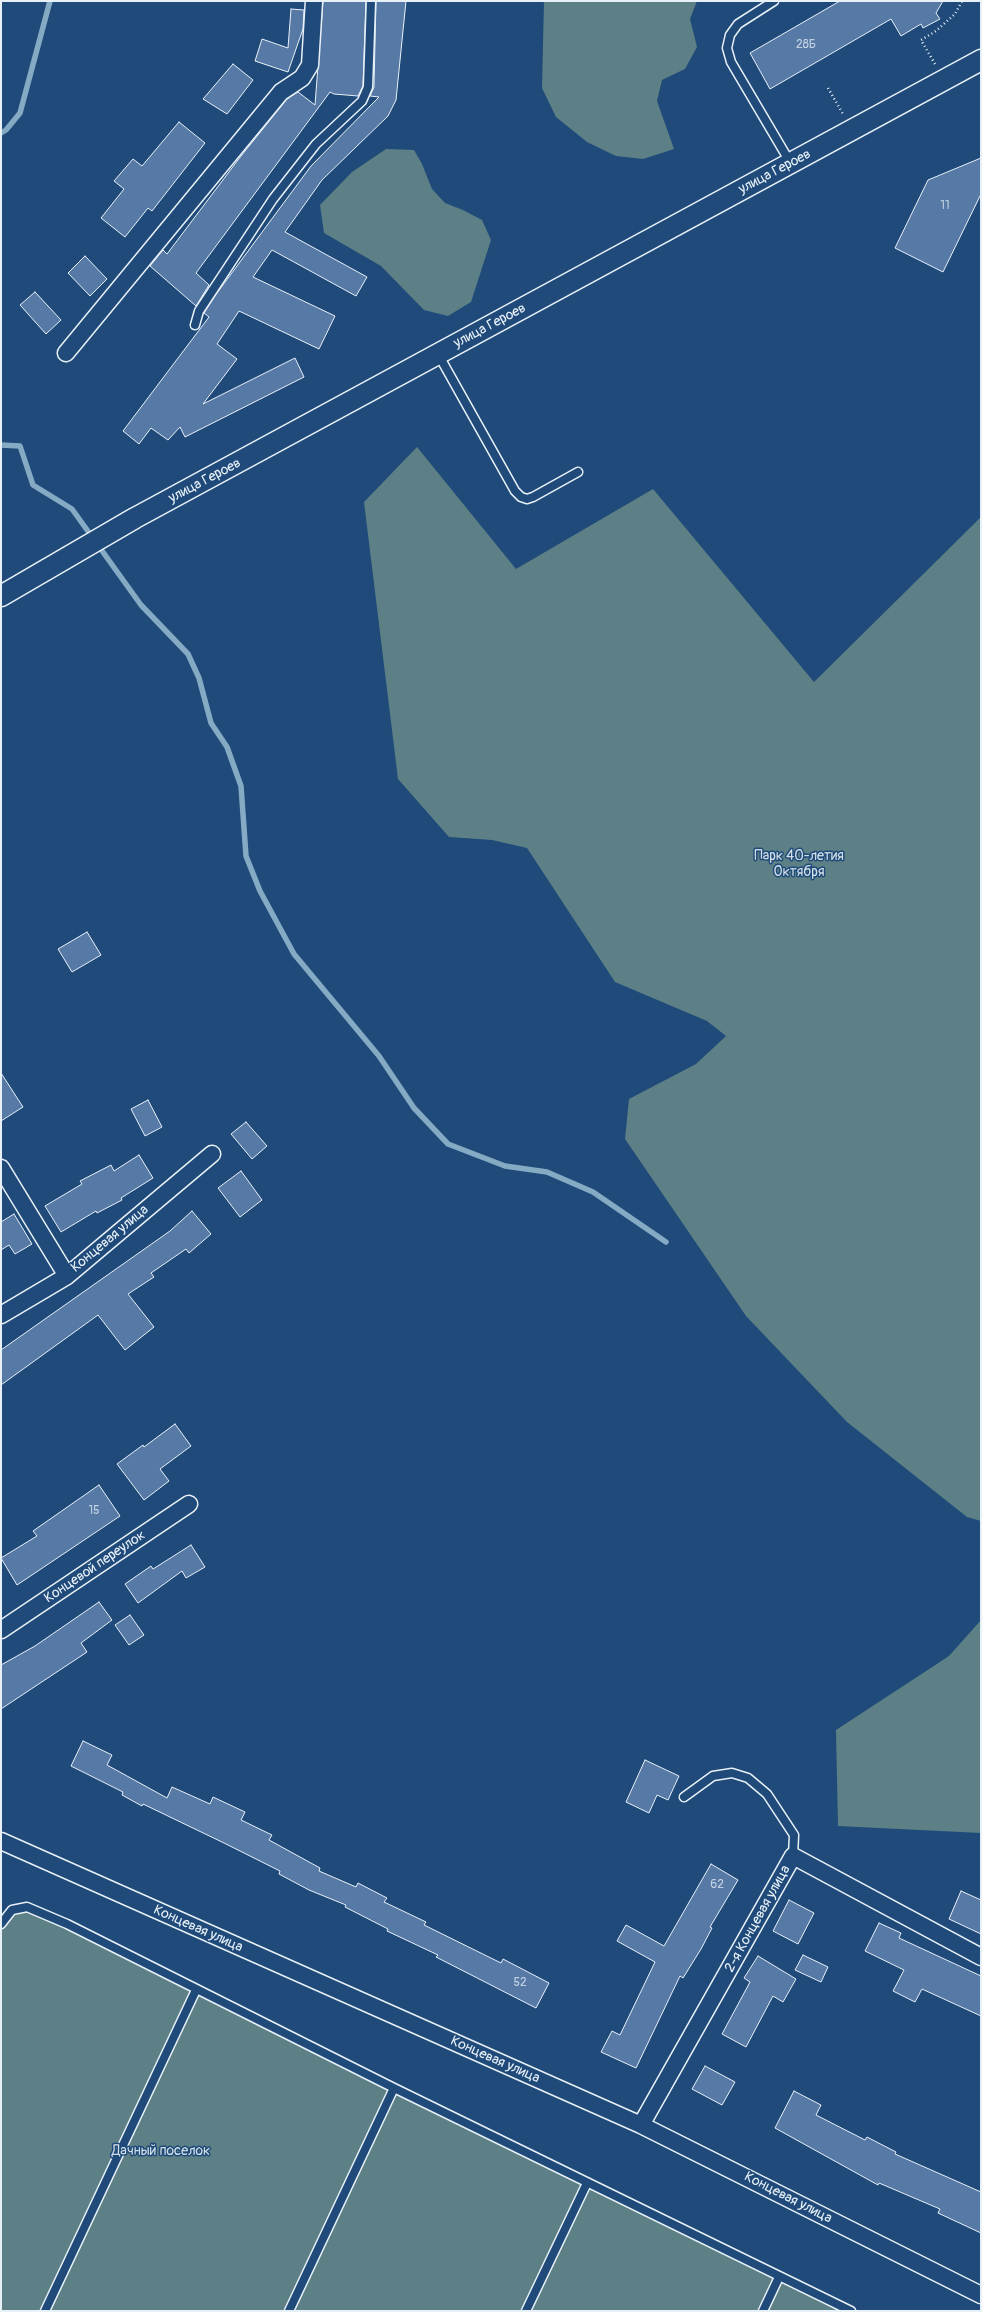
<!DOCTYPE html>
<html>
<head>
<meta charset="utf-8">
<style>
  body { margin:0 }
  #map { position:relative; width:982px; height:2312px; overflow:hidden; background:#1f4a7a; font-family:Pangolin,sans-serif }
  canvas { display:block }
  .frame { position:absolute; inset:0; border:2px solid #e8f1f8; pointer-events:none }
</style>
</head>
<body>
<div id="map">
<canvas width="982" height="2312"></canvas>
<div class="frame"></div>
</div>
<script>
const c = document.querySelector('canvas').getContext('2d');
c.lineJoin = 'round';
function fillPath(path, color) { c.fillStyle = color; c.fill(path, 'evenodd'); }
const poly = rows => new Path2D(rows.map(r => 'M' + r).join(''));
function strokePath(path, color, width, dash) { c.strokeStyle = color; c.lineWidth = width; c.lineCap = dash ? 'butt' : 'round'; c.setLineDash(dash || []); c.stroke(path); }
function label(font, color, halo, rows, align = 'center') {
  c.font = font + ' Pangolin,sans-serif'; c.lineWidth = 3; c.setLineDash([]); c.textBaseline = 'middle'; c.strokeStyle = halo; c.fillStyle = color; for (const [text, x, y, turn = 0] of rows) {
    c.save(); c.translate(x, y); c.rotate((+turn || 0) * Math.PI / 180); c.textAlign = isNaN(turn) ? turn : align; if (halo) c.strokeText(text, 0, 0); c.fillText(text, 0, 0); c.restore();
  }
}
const green = poly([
  [544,1,697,1,690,19,697,47,685,69,662,80,657,101,674,149,643,159,616,156,587,142,556,117,542,88],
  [386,149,414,150,422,164,432,189,445,203,463,210,482,220,491,240,471,302,448,316,424,310,381,266,324,233,320,205,352,172],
  [417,447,516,569,653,489,814,682,981,517,981,1521,967,1517,847,1422,746,1316,625,1139,629,1099,696,1064,726,1036,707,1021,615,982,527,848,492,840,449,837,398,779,364,502],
  [981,1620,981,1833,838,1826,836,1730,949,1656],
  [27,1907,851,2311,1,2311,1,1924,12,1910]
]);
const stream = poly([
  [1,133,6,130,20,113,50,1],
  [1,445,20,446,33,485,72,509,141,605,188,654,199,678,211,723,227,747,241,786,246,856,260,891,294,954,379,1056,414,1108,448,1144,505,1166,547,1172,593,1192,666,1242]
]);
const building = poly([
  [323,1,366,1,363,86,358,96,334,94,330,92,196,273,209,285,196,306,150,266,163,250,167,254,241,156,287,99,298,92,315,105,323,1],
  [376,1,406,1,396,100,388,116,322,180,285,232,367,277,356,296,272,250,253,277,335,316,319,349,239,311,217,344,237,359,203,404,295,358,304,377,185,437,180,427,168,440,151,428,139,444,123,431,209,317,204,313,217,293,311,166,379,97,370,96,374,87,376,1],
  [840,1,943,1,936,13,940,19,923,28,921,24,901,36,891,19,770,89,750,53,840,1],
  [291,9,304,10,303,29,288,72,255,61,262,39,288,48,291,9],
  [233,64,253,80,227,114,203,99,233,64],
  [179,122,205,143,152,211,148,208,125,237,101,218,124,189,114,181,133,159,142,166,179,122],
  [981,158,981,194,943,272,895,248,928,180,981,158],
  [85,256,107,279,90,296,68,273,85,256],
  [35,292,61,320,46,334,20,305,35,292],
  [87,932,101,955,72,972,58,949,87,932],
  [1,1073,23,1107,1,1121,1,1073],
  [148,1100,162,1127,145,1136,131,1109,148,1100],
  [246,1122,267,1146,252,1159,231,1134,246,1122],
  [139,1155,153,1178,121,1198,122,1200,97,1213,96,1211,61,1232,45,1206,82,1184,80,1181,111,1165,114,1171,139,1155],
  [241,1171,262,1200,240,1217,218,1188,241,1171],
  [192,1211,211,1234,189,1253,186,1249,151,1273,154,1277,128,1294,154,1327,125,1350,98,1315,1,1385,1,1350,170,1231,192,1211],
  [14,1214,32,1244,15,1254,9,1245,1,1250,1,1222,14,1214],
  [175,1424,191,1446,160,1469,169,1481,144,1500,117,1464,143,1445,144,1447,175,1424],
  [99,1485,120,1516,17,1585,1,1558,37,1536,33,1531,99,1485],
  [191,1545,205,1567,186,1578,182,1571,138,1603,125,1584,151,1566,153,1569,191,1545],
  [99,1602,112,1620,81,1643,87,1652,1,1709,1,1665,35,1646,99,1602],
  [130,1615,144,1635,129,1645,115,1625,130,1615],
  [83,1741,112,1755,107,1765,167,1798,172,1787,210,1804,213,1797,245,1812,241,1820,272,1835,269,1840,320,1868,319,1871,356,1887,358,1883,387,1898,384,1902,426,1922,424,1925,501,1963,503,1959,549,1983,536,2008,436,1957,438,1955,387,1931,388,1929,345,1907,346,1905,309,1890,279,1874,280,1871,224,1843,143,1804,142,1806,122,1795,123,1792,71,1766,83,1741],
  [645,1760,679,1776,668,1800,657,1795,649,1813,626,1802,645,1760],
  [711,1864,738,1880,710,1927,712,1928,701,1949,683,1978,680,1976,636,2068,601,2052,612,2031,620,2035,655,1962,617,1941,626,1925,664,1946,711,1864],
  [961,1891,981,1900,981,1934,949,1919,961,1891],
  [789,1900,814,1913,798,1944,773,1931,789,1900],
  [879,1923,901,1933,899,1938,981,1976,981,2016,922,1989,915,2002,893,1991,904,1970,865,1951,879,1923],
  [803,1955,828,1967,821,1982,795,1970,803,1955],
  [758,1956,796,1979,783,2002,773,1996,746,2047,722,2034,750,1982,744,1978,758,1956],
  [705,2066,735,2082,722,2105,692,2089,705,2066],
  [794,2091,821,2105,816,2115,865,2140,867,2137,896,2152,895,2154,981,2192,981,2233,938,2213,940,2209,879,2183,878,2185,775,2128,794,2091]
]);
const path = poly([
  [935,64,921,40,936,31,955,14,962,1],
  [828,88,843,114]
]);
const service = poly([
  [774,1,738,24,730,35,727,48,731,62,790,162],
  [195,325,199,311,273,199,316,144,362,101,368,87,371,1],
  [438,354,515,491,521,497,527,499,533,497,578,472],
  [684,1797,713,1776,732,1773,748,1778,767,1794,794,1835,793,1856],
  [1,1924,12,1910,27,1907,67,1924,394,2088,851,2311],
  [45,2311,196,1990],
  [289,2311,394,2088],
  [526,2311,587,2183],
  [763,2311,779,2277]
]);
const minor = poly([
  [66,353,281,92,302,78,310,65,314,1],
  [1,1168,67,1276],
  [1,1315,67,1276,212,1154],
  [1,1630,189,1504],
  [1,1841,641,2125,981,2295],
  [641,2125,793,1856,981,1957]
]);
const tertiary = poly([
  [1,596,135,518,981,60]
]);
const numberNames = [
  ["28Б",806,45],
  ["11",945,206],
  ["15",94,1511],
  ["62",717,1885],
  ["52",520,1983]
];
const streetNames = [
  ["улица Героев",775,172,-28],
  ["улица Героев",490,326,-28],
  ["улица Героев",205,481,-28],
  ["Концевая улица",110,1239,-40],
  ["Концевой переулок",95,1567,-34],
  ["2-я Концевая улица",758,1919,-61],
  ["Концевая улица",198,1929,24],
  ["Концевая улица",495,2060,24],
  ["Концевая улица",788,2198,27]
];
const parkNames = [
  ["Парк 40-летия",799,856],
  ["Октября",799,872],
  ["Дачный поселок",161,2151]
];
fillPath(green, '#5c8085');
strokePath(stream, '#85aac3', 5.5);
fillPath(building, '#5779a6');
strokePath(building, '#e8f1f8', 1);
strokePath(service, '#e8f1f8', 11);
strokePath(minor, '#e8f1f8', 19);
strokePath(tertiary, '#e8f1f8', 23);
strokePath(path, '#e8f1f8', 2.5, [1, 3]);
strokePath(service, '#1f4a7a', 8);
strokePath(minor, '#1f4a7a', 16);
strokePath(tertiary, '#1f4a7a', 20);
label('12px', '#c4d3e4', null, numberNames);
label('14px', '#e8f1f8', '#1f4a7a', streetNames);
label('14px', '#d3e0e7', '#1f4a7a', parkNames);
</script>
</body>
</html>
